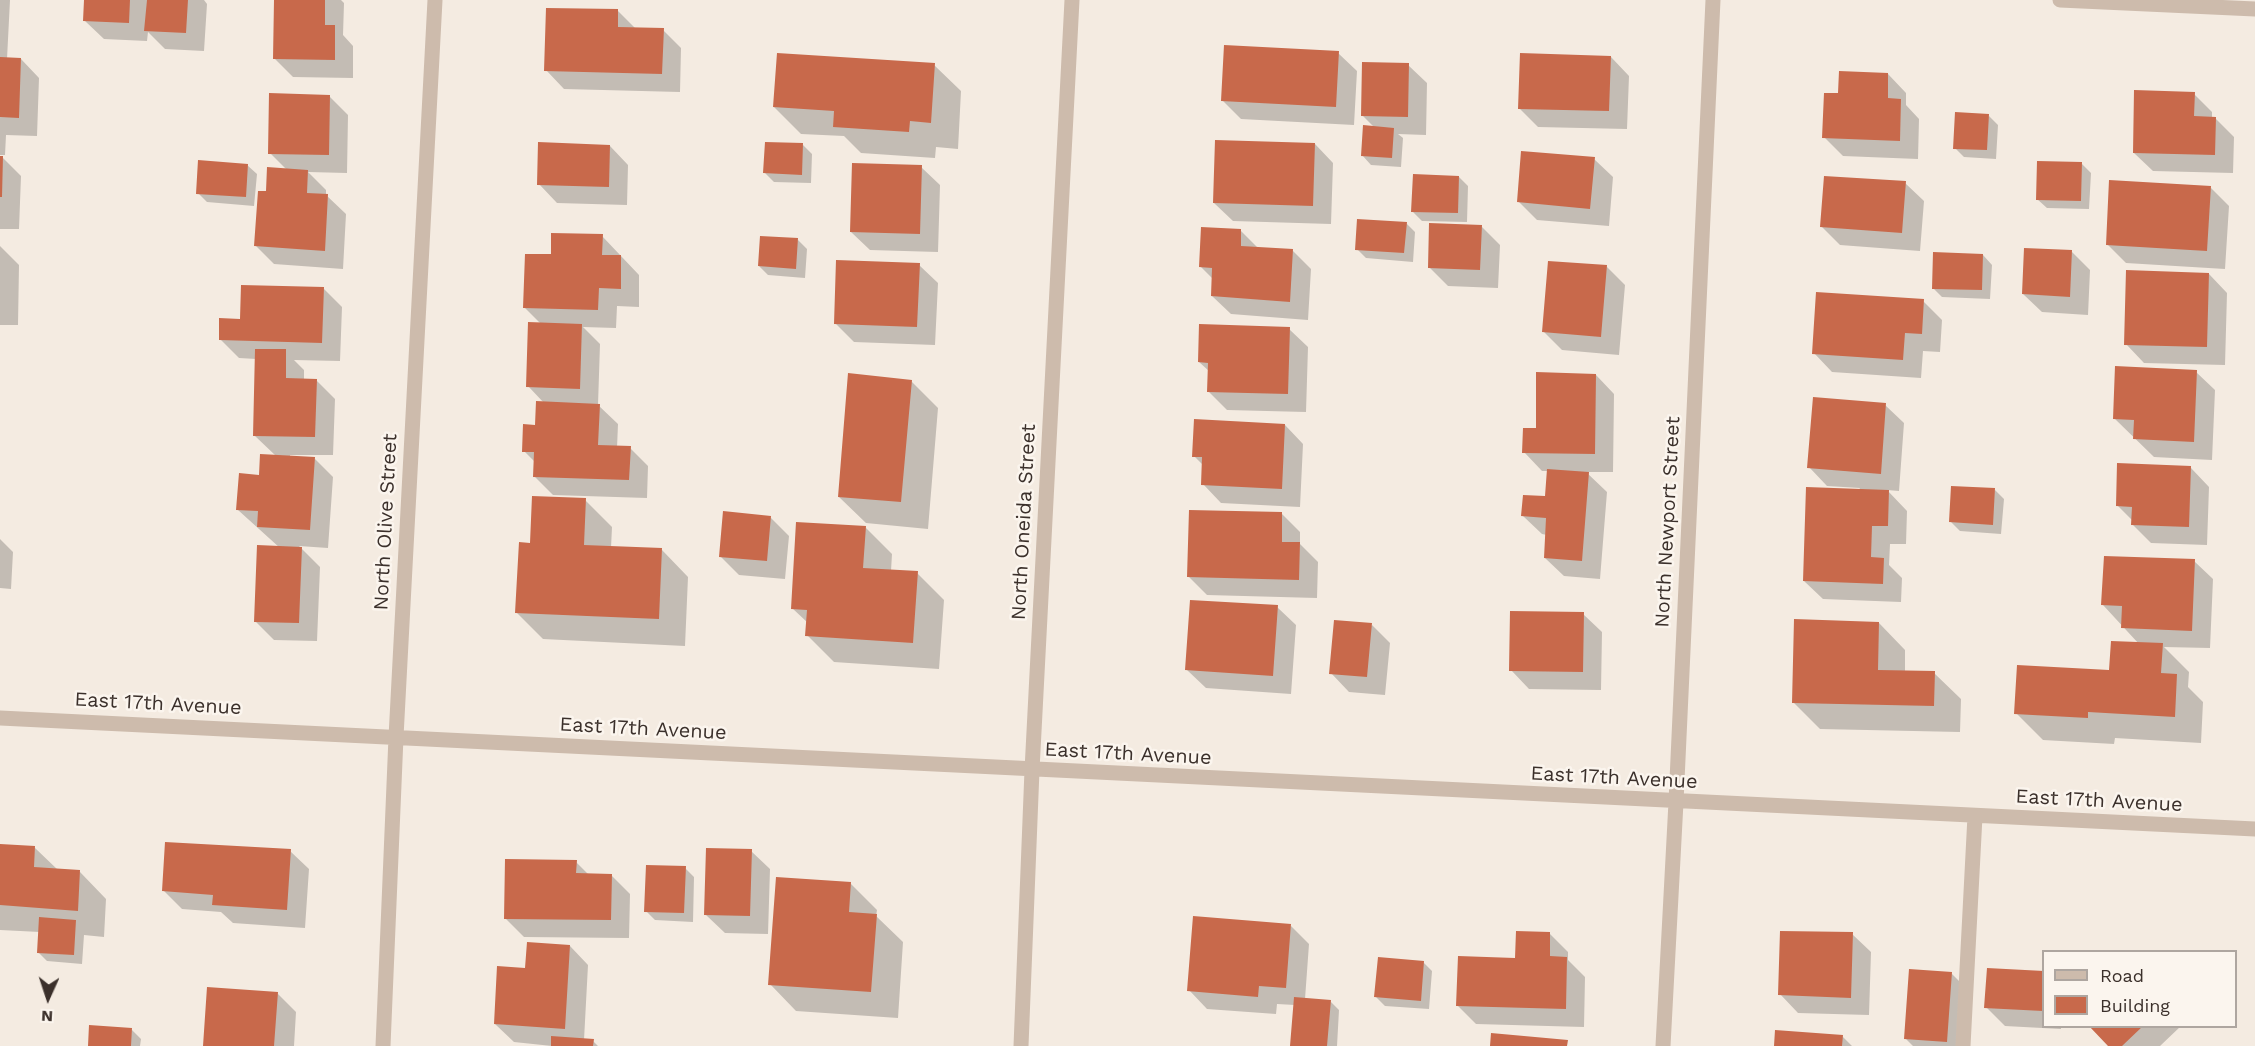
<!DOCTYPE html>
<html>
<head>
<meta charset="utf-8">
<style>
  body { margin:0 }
  #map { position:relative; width:2255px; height:1046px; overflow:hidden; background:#f4ebe1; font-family:"Work Sans",sans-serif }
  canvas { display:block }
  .legend { position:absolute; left:2042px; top:950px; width:195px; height:78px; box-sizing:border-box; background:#fbf5ee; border:2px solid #aea6a0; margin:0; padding:8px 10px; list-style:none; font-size:18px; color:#3b302b }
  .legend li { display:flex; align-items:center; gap:12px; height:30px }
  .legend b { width:30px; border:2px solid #aea6a0 }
  .north { position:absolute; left:18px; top:968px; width:60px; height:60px; -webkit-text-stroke:4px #fbf5ee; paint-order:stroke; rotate:183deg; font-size:16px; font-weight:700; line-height:24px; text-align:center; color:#3b302b }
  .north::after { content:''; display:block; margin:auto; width:21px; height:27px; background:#3b302b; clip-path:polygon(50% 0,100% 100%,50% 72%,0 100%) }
</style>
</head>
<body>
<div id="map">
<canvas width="2255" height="1046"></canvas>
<ul class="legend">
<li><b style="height:8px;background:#cdbbac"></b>Road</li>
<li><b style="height:16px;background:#c8694b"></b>Building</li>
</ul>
<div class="north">N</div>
</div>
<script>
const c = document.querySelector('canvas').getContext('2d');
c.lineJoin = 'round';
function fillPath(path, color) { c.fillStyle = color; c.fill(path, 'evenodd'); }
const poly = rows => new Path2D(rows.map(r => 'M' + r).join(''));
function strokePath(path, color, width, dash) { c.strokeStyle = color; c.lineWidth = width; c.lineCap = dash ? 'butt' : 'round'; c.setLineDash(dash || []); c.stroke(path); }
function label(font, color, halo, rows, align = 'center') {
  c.font = font + ' "Work Sans",sans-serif'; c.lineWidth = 5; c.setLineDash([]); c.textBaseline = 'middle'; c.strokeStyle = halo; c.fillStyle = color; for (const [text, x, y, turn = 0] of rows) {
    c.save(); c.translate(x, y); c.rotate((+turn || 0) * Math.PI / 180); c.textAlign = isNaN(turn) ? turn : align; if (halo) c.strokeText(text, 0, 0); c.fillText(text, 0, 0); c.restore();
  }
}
const shadow = poly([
  [0,0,10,0,7,59,21,59,39,78,37,136,6,135,5,155,0,155],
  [86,0,204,0,207,4,204,51,165,49,148,32,147,41,104,39,85,21],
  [276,0,341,0,344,3,343,35,353,46,353,78,293,77,274,58],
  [618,11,636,29,663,30,681,48,680,92,564,89,546,70],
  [1338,53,1357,71,1354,125,1241,119,1223,101],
  [1611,57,1629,76,1627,129,1538,127,1519,108],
  [934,65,961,91,958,149,936,147,935,158,861,153,844,136,801,134,774,107],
  [1408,65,1427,83,1426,135,1398,134,1403,138,1401,167,1371,165,1362,155,1375,128,1362,115],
  [1888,74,1906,93,1906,105,1919,119,1918,159,1843,156,1824,137,1839,95],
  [2194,94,2212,112,2212,118,2215,118,2234,137,2233,173,2153,171,2134,153],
  [329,96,348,115,347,173,308,172,326,190,326,195,346,214,343,269,274,264,256,246,267,193,287,170,270,153],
  [1989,116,1998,125,1996,159,1964,157,1955,148],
  [1315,144,1333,163,1331,224,1233,221,1214,203],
  [803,145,812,154,811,183,774,182,765,173],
  [610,146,628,165,627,205,557,203,539,184],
  [0,158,3,158,21,176,19,229,0,229],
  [1594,159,1613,177,1609,226,1537,220,1518,201],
  [2082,164,2091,173,2089,209,2047,208,2037,199],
  [247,165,257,174,254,206,207,202,198,193],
  [921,167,940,185,938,252,870,250,851,232],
  [1459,177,1468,186,1467,222,1422,221,1413,212],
  [1905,183,1924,201,1920,251,1840,245,1821,226],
  [2211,188,2229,206,2225,269,2126,263,2107,244],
  [1406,223,1415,232,1413,262,1366,258,1357,249],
  [1481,226,1500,245,1498,288,1448,286,1429,267],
  [1241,231,1258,248,1293,251,1311,269,1308,320,1231,314,1212,296,1213,279,1200,266],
  [602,236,639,275,639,307,617,306,616,328,583,327,600,344,598,405,618,424,617,448,630,448,648,466,647,498,553,495,534,476,535,462,524,451,537,427,544,403,528,386,541,324,525,308,552,256],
  [798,240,807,249,805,278,768,275,759,266],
  [0,246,19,265,18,325,0,325],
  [2072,252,2090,270,2088,315,2042,312,2023,294],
  [1983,255,1992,265,1990,299,1942,297,1933,288],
  [919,265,938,283,935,345,854,342,835,323],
  [1606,266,1625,285,1619,355,1562,350,1544,332],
  [2209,274,2227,293,2225,365,2144,363,2126,344],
  [323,288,342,307,340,361,294,360,304,370,304,380,316,380,335,399,333,455,290,455,290,457,315,459,333,477,328,548,299,546,320,567,317,641,274,640,255,621,280,548,238,510,276,456,255,436,256,359,239,358,221,340,241,321],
  [1923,301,1942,320,1940,352,1923,351,1921,378,1832,372,1814,353],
  [1289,329,1308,347,1306,412,1227,410,1208,391,1209,371,1199,362],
  [2196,372,2215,390,2212,460,2154,457,2115,419],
  [1596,375,1614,394,1613,472,1586,472,1607,492,1600,579,1564,576,1545,558,1547,535,1542,534,1523,516,1547,497,1549,471,1542,471,1524,452,1537,429],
  [911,381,938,408,928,529,866,523,839,497],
  [1885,405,1904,423,1899,491,1887,490,1907,511,1906,544,1890,544,1889,565,1902,578,1901,602,1823,599,1804,581,1860,488,1827,486,1809,467],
  [1285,425,1303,444,1300,507,1221,503,1203,484,1204,466,1194,456],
  [2191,468,2209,487,2207,545,2151,543,2132,524,2132,520,2117,505],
  [1995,490,2004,499,2001,534,1960,531,1951,522],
  [585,500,612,527,611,548,662,550,688,577,685,646,543,639,516,612,531,544],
  [1282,514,1300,532,1300,544,1318,562,1317,598,1207,595,1189,577],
  [770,517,789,536,785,579,739,575,721,557],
  [865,527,892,554,891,571,917,573,944,600,939,669,834,662,807,635,808,623,792,608],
  [0,539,13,552,11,589,0,588],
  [2194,561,2213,579,2210,648,2164,647,2189,672,2188,687,2203,702,2201,743,2115,738,2114,744,2043,740,2016,713,2111,672,2139,644,2103,605],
  [1277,607,1296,625,1291,694,1206,688,1187,670],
  [1583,614,1602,632,1601,690,1529,689,1511,670],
  [1879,623,1905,650,1905,672,1934,673,1961,699,1960,732,1820,729,1793,702],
  [1372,625,1390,643,1385,695,1349,692,1331,673],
  [0,845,35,848,58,870,80,872,106,899,104,937,84,935,82,964,47,961,38,952,40,932,0,930],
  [290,851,309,869,305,928,233,923,221,912,182,909,164,891],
  [751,851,770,869,768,934,725,933,706,915],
  [576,862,589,875,611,875,630,894,629,938,524,937,506,919],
  [685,868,694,877,693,922,655,920,646,911],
  [850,883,877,910,876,916,903,942,898,1018,796,1011,770,984],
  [1291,926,1309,944,1305,999,1330,1001,1339,1010,1337,1046,1292,1046,1295,1005,1277,1004,1276,1014,1207,1009,1189,990],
  [1550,934,1568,952,1568,960,1585,977,1584,1027,1476,1024,1458,1006],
  [1852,934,1871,952,1869,1015,1798,1013,1780,994],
  [570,946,588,965,584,1040,593,1041,598,1046,552,1046,514,1042,495,1024,526,970],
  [1423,962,1432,971,1429,1009,1385,1006,1376,997],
  [1951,973,1970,992,1966,1046,1913,1046,1906,1039],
  [2044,973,2044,1026,2061,1026,2061,1029,2005,1026,1986,1007],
  [277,993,296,1012,294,1046,205,1046],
  [2091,1026,2181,1026,2160,1046,2110,1046],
  [132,1030,141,1039,140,1046,89,1046],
  [1842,1036,1852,1046,1775,1046]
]);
const building = poly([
  [84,0,130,0,129,23,83,21],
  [147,0,188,0,186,33,144,31],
  [274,0,325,0,325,25,335,25,335,60,273,59],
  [546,8,618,9,618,27,664,28,662,74,544,71],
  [1224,45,1339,51,1336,107,1221,101],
  [777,53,935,63,931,123,910,121,909,132,833,127,834,111,773,107],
  [1520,53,1611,56,1609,111,1518,109],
  [0,57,21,58,19,118,0,117],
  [1362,62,1409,63,1408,117,1361,116],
  [1839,71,1888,73,1888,98,1901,99,1900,141,1822,138,1824,93,1838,93],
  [2134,90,2195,92,2194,116,2216,117,2215,155,2133,153],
  [269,93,330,95,329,155,268,154],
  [1955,112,1989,114,1987,150,1953,149],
  [1363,125,1394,128,1392,158,1361,156],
  [1215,140,1315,143,1313,206,1213,203],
  [538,142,610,145,609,187,537,185],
  [765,142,803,143,802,175,763,173],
  [1521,151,1595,157,1590,209,1517,202],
  [0,156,3,156,2,197,0,197],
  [198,160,248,164,246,197,196,194],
  [2037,161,2082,162,2081,201,2036,200],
  [852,163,922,165,920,234,850,232],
  [267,167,308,170,307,193,328,194,325,251,254,246,258,191,266,191],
  [1413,174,1459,176,1458,213,1411,212],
  [1824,176,1906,181,1902,233,1820,227],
  [2109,180,2211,186,2207,251,2106,245],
  [1357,219,1407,222,1404,253,1355,250],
  [1429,223,1482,225,1480,270,1428,268],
  [1201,227,1241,229,1241,246,1293,249,1290,302,1211,296,1212,268,1199,267],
  [551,233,603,234,602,255,621,255,621,289,599,288,598,310,523,308,525,254,551,254],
  [760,236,798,238,796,269,758,266],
  [2024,248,2072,250,2070,297,2022,294],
  [1933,252,1983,254,1982,290,1932,289],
  [836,260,920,263,917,327,834,324],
  [1548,261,1607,265,1601,337,1542,332],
  [2126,270,2209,273,2207,347,2124,345],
  [241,285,324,287,322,343,219,340,219,318,240,319],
  [1816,292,1924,299,1922,334,1905,333,1903,360,1812,354],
  [528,322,582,324,580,389,526,387],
  [1199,324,1290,327,1288,394,1207,392,1208,363,1198,362],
  [255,349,286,349,286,378,317,379,315,437,253,436],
  [2115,366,2197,370,2194,442,2133,439,2134,420,2113,419],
  [1536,372,1596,374,1595,454,1522,453,1523,428,1536,428],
  [848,373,912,380,901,502,838,497],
  [1813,397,1886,403,1881,474,1807,468],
  [536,401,600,404,598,445,631,446,629,480,533,477,534,452,522,452,523,424,535,425],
  [1194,419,1285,424,1282,489,1201,485,1202,457,1192,457],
  [260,454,315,457,310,530,257,527,258,511,236,510,239,473,259,475],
  [2117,463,2191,466,2189,527,2131,525,2132,507,2116,506],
  [1547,469,1589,472,1582,561,1544,558,1546,518,1521,516,1523,495,1545,496],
  [1951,486,1995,488,1993,525,1949,522],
  [1806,487,1889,490,1888,526,1872,526,1871,557,1884,558,1883,584,1803,581],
  [532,496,586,498,584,545,662,548,659,619,515,613,519,542,530,543],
  [1189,510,1282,512,1282,542,1300,542,1299,580,1187,577],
  [723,511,771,516,767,561,719,557],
  [796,522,866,526,863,568,918,571,913,643,805,636,807,610,791,609],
  [257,545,302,547,299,623,254,622],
  [2104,556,2195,559,2192,631,2121,628,2122,606,2101,605],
  [1190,600,1278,605,1273,676,1185,670],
  [1510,611,1584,612,1583,672,1509,671],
  [1794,619,1879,622,1878,670,1935,671,1934,706,1792,703],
  [1334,620,1372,623,1367,677,1329,674],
  [2111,641,2163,643,2161,673,2177,674,2175,717,2088,712,2088,718,2014,714,2017,665,2109,670],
  [165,842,291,849,287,910,212,905,213,895,162,891],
  [0,844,35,846,34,867,80,870,78,911,0,905],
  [706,848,752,849,750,916,704,915],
  [505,859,577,860,576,873,612,874,611,920,504,919],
  [646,865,686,866,684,913,644,912],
  [776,877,851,882,849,912,877,914,871,992,768,985],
  [1193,916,1291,924,1286,988,1259,986,1258,997,1187,991],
  [39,917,76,920,74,955,37,953],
  [1516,931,1550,932,1550,956,1567,957,1566,1009,1456,1006,1458,956,1515,958],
  [1780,931,1853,932,1851,998,1778,995],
  [527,942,570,945,565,1029,494,1024,497,966,525,968],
  [1378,957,1424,961,1421,1001,1374,997],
  [1987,968,2044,971,2043,1011,1984,1008],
  [1909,969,1952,972,1947,1042,1904,1039],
  [207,987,278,992,274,1046,203,1046],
  [1294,997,1331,1000,1327,1046,1290,1046],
  [89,1025,132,1028,131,1046,88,1046],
  [2089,1026,2143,1026,2122,1046,2108,1046],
  [1775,1030,1843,1035,1842,1046,1774,1046],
  [1491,1033,1568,1040,1567,1046,1490,1046],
  [551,1036,594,1039,593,1046,551,1046]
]);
const minor = poly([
  [2060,0,2255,9],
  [0,718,2255,829],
  [383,1046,396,737,435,0],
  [1021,1046,1032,770,1072,0],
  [1663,1046,1676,802,1713,0],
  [1963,1046,1975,816]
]);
const streetNames = [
  ["North Olive Street",386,522,-87],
  ["North Oneida Street",1024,522,-87],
  ["North Newport Street",1668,522,-87],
  ["East 17th Avenue",158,704,3],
  ["East 17th Avenue",643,729,3],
  ["East 17th Avenue",1128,754,3],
  ["East 17th Avenue",1614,778,3],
  ["East 17th Avenue",2099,801,3]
];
fillPath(shadow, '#0003');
fillPath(building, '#c8694b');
strokePath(minor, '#cdbbac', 15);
label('20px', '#3b302b', '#fbf5ee', streetNames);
</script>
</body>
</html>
